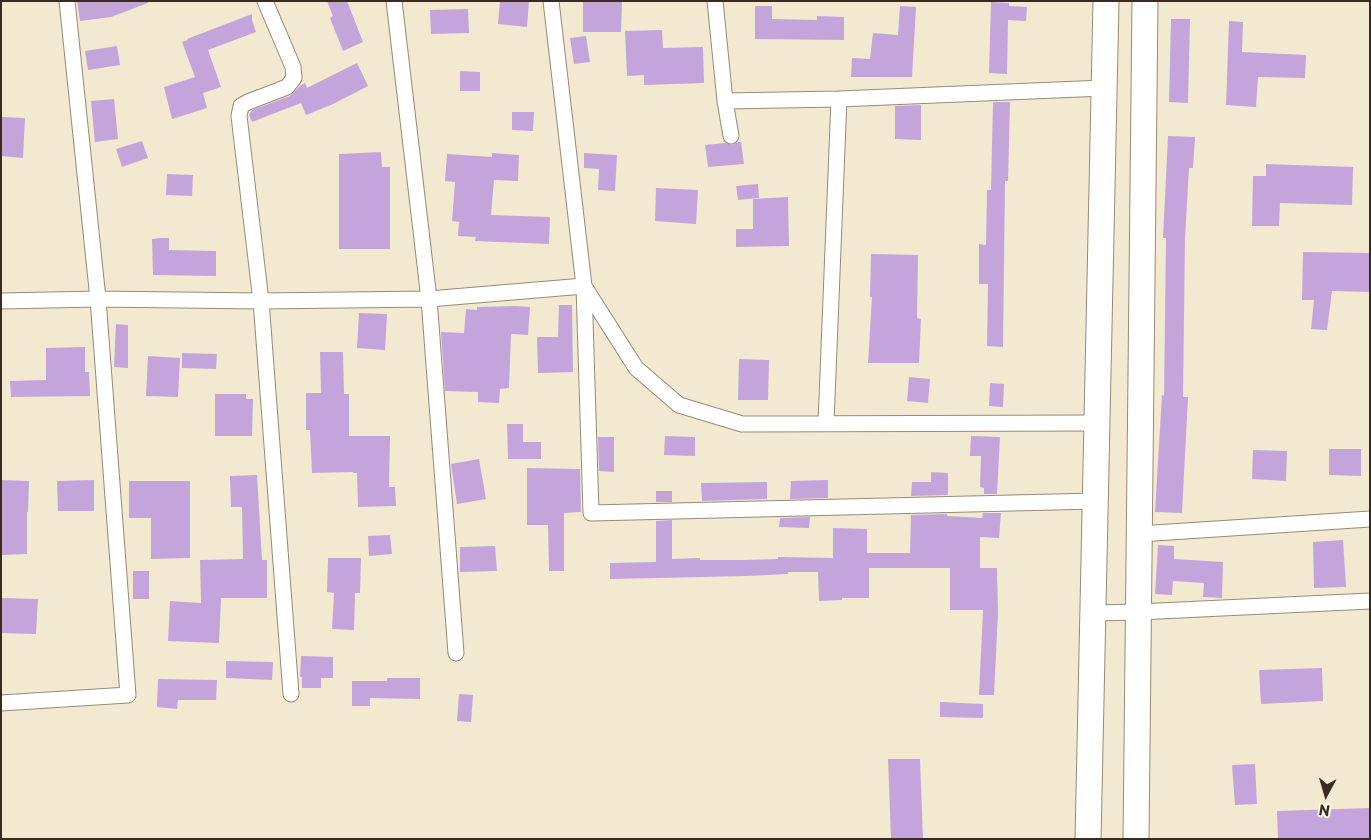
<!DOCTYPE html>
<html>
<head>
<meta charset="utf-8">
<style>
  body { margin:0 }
  #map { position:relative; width:1371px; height:840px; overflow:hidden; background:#f3e9d1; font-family:"Playpen Sans",sans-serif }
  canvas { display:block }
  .frame { position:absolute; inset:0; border:2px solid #3b2a1e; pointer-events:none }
  .north { position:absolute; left:1301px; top:770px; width:50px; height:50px; -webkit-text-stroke:4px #fbf7ec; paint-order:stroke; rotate:186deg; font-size:14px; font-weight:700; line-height:20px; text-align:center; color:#3b2a1e }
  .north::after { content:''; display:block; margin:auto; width:18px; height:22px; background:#3b2a1e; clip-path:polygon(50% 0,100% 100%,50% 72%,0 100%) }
</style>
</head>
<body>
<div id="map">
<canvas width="1371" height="840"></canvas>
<div class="frame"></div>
<div class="north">N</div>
</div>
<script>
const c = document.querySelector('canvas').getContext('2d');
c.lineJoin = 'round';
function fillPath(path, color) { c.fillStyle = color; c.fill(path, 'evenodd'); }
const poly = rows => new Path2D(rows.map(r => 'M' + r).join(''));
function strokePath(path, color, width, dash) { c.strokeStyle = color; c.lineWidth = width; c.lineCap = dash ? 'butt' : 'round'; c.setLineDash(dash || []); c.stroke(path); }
const building = poly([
  [77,1,148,1,148,3,111,17,80,21],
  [327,1,347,1,363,42,343,51,330,18,333,16],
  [500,1,529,1,527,27,498,24],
  [583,1,622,1,621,32,583,32],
  [991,2,1009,3,1009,6,1027,7,1026,21,1008,20,1007,74,989,73],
  [755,6,772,6,772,19,817,20,817,16,844,17,844,40,755,39],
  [900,6,916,7,912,77,851,77,852,58,870,59,873,33,898,35],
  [468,9,469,33,431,34,430,10],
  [252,14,252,20,256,32,208,50,221,87,203,93,207,108,172,119,164,87,195,77,182,42,188,40,187,39],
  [1171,19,1190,19,1188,103,1169,102],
  [1229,21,1243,22,1242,52,1306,55,1305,78,1258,77,1256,107,1226,105],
  [662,30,663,48,703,47,704,83,644,85,644,75,627,76,625,31],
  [586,36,590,62,574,64,570,38],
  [117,46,120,65,88,70,85,51],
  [357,63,368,86,331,105,306,115,301,103,252,122,249,115,252,110,290,96,301,85,305,83,307,88],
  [460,71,480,72,480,91,460,91],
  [114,99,118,139,95,142,91,101],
  [993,102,1010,102,1008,181,1005,181,1003,347,987,346,988,284,979,284,979,244,986,245,987,190,991,190],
  [921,105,921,140,895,139,895,106],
  [512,112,534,112,533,131,512,130],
  [1,117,25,118,23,158,1,156],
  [1168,136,1195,137,1193,168,1189,168,1185,238,1183,397,1188,397,1182,513,1155,512,1162,395,1164,396,1166,238,1163,238],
  [142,141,148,158,122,167,116,149],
  [738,142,741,142,744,164,708,167,705,145,725,143,732,145],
  [381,152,382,167,390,167,390,249,339,249,339,154],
  [492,153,519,155,518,181,494,180,491,215,550,217,549,244,475,241,476,237,458,236,459,222,452,221,455,182,445,181,447,154,492,157],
  [584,153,617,155,615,191,598,190,599,169,584,168],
  [1266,164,1353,167,1352,205,1280,203,1279,226,1252,226,1253,176,1266,176],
  [167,174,193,175,192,196,166,195],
  [758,184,759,198,738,200,736,186],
  [656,188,698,190,696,224,655,221],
  [788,197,789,246,736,247,736,229,753,229,753,199],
  [160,238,169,238,169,250,216,251,216,276,153,275,152,239],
  [1303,252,1370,253,1370,292,1332,291,1327,330,1311,329,1314,300,1302,300],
  [871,254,918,255,917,318,921,319,919,363,868,363,872,297,870,297],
  [559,305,572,305,573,372,538,373,537,337,558,337],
  [516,306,530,307,528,335,511,334,509,388,500,389,499,403,478,402,478,392,445,391,441,332,464,333,466,309,477,310,477,307],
  [359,313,387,314,385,350,357,348],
  [116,324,128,325,128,368,114,367],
  [85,347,85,372,89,372,90,396,11,397,10,381,46,380,46,348],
  [320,352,343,352,344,394,349,394,349,436,390,436,389,487,395,487,396,506,358,507,357,473,353,473,353,472,312,473,310,430,306,430,306,393,321,393],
  [182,353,217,354,216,369,182,368],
  [148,356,180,358,178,397,146,396],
  [739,359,769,360,768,400,738,400],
  [909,377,930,379,928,403,907,401],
  [990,383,1004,384,1003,407,989,406],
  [215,394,246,394,246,399,253,399,252,436,215,436],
  [507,424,523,424,523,442,541,442,541,459,508,459],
  [665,436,695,437,695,456,664,455],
  [971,436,1000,437,997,494,984,494,984,488,980,487,981,456,970,456],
  [598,437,614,437,614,472,599,471],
  [1329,449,1361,449,1361,476,1329,475],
  [1253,450,1287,451,1286,481,1252,479],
  [479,459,486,499,457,504,451,464],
  [527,468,580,469,581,512,564,513,564,571,549,571,548,525,527,525],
  [931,472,948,473,948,495,911,496,912,482,931,482],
  [257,475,262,560,267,560,267,598,221,598,219,643,168,641,170,601,201,603,200,560,243,559,242,507,231,507,230,476],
  [1,480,29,481,28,512,27,512,27,554,1,555],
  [94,480,94,511,58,511,57,481],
  [828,480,828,498,790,499,791,481],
  [129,481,190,481,190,558,151,559,151,518,129,518],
  [767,482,767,499,702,501,701,483],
  [656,491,672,491,672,502,656,502],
  [983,513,1001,513,999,538,980,537,980,568,997,568,998,613,994,695,979,695,983,610,950,610,950,568,869,568,869,598,842,598,842,600,819,601,818,572,788,572,788,574,747,576,610,579,610,563,656,562,656,521,672,520,672,559,700,558,700,560,743,560,778,559,778,557,833,558,833,528,867,529,867,553,910,553,911,515,947,514,947,516,982,518],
  [810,517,809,528,779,527,780,518],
  [390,535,392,554,369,556,368,536],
  [1343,540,1346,587,1314,588,1313,542],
  [1158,545,1174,546,1174,559,1223,562,1222,598,1203,597,1204,583,1173,581,1172,595,1155,594],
  [495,546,497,571,460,572,460,547],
  [328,558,361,558,360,593,355,593,354,630,332,629,334,593,327,592],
  [133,571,149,571,149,599,133,599],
  [2,598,38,599,36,634,1,633],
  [301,656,333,657,333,678,321,678,321,688,302,688,302,677,300,677],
  [226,661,273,662,272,680,226,678],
  [1322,668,1323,701,1261,704,1259,670],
  [387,678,420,678,420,699,370,698,370,706,352,706,352,681,387,681],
  [158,679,217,680,216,700,178,700,177,709,157,707],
  [459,694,473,695,471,722,457,721],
  [940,702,983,704,983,718,940,717],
  [888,759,920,759,923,839,891,839],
  [1255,764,1257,804,1235,805,1232,765],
  [1370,808,1370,839,1278,839,1277,811]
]);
const minor = poly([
  [265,1,293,67,294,78,287,87,248,102,241,106,239,116,261,301,291,694],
  [394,1,429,299,456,653],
  [551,1,584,286,591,513,1096,501],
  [715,1,725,101,731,136],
  [725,101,839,99,1104,88],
  [1,301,98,299,261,301,429,299,584,286,636,368,679,405,742,424,1097,423],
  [826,423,839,99],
  [1139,534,1370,519],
  [1093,613,1138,612,1370,601],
  [1,703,128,695,98,299,67,1]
]);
const primary = poly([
  [1088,839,1106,1],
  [1136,839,1145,1]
]);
fillPath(building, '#c4a5db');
strokePath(minor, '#978a78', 17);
strokePath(primary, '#978a78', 27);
strokePath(minor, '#fff', 15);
strokePath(primary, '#fff', 25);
</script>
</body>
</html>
